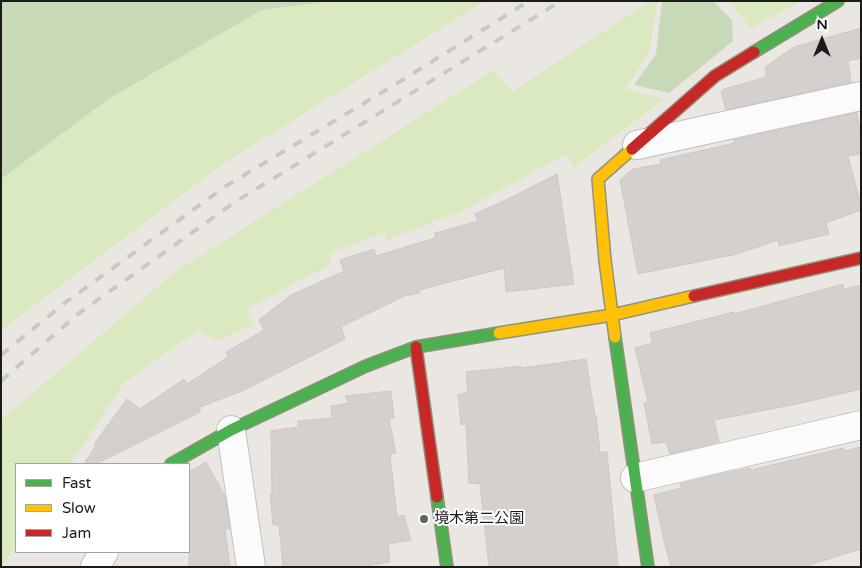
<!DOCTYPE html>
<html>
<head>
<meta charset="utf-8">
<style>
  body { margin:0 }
  #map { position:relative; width:862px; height:568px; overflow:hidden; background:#eae7e3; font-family:"Varela Round",sans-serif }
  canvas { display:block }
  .frame { position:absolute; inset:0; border:2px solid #1b1b1b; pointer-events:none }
  .legend { position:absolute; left:15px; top:463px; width:175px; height:90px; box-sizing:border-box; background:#fff; border:1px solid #a4a4a4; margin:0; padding:6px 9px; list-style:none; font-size:15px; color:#1b1b1b }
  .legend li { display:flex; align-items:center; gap:10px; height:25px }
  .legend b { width:25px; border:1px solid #a4a4a4 }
  .north { position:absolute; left:797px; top:15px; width:50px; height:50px; -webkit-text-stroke:4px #fff; paint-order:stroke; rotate:0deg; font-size:14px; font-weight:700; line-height:20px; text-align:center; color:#1b1b1b }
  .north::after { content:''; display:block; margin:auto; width:18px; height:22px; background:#1b1b1b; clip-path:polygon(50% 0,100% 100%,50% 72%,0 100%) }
</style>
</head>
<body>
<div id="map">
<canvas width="862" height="568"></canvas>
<div class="frame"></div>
<ul class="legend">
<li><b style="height:6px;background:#4caf50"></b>Fast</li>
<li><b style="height:6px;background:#ffc107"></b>Slow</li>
<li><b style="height:6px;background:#c62828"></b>Jam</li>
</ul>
<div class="north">N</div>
</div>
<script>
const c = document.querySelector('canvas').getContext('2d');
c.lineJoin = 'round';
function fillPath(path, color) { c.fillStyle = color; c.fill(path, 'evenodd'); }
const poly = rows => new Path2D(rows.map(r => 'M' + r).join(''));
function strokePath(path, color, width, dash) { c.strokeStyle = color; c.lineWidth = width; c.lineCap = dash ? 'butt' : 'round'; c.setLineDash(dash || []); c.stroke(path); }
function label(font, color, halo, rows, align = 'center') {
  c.font = font + ' "Varela Round","Noto Sans JP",sans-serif'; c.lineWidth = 4; c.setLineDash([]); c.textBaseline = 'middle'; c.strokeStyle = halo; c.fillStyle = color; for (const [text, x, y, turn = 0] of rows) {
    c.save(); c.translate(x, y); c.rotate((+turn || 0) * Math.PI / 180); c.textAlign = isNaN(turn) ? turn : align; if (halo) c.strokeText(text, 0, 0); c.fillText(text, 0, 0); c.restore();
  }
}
const grass = poly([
  [332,1,485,1,226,162,1,330,1,179,110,98,262,10],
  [650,1,657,1,650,49,626,89,664,99,574,167,567,154,460,212,386,240,386,232,330,253,330,265,246,309,253,325,216,341,199,331,171,349,123,384,70,464,16,464,16,545,1,567,1,420,176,271,494,70,512,92],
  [728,1,802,1,751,28]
]);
const forest = poly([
  [1,1,332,1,262,10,110,98,1,179],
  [662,1,713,1,732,20,733,41,669,93,634,85,656,54]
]);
const building = poly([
  [861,28,861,58,848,61,851,82,726,110,721,92,724,89,766,77,765,67,794,47,861,28],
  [857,113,861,137,861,154,848,156,861,205,861,210,826,223,829,234,779,246,778,240,737,254,638,274,620,180,633,169,661,164,660,160,735,143,734,140,857,113],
  [557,174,574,284,506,292,504,268,419,290,420,293,404,296,341,327,345,339,242,391,200,407,200,412,96,464,84,464,96,445,94,444,127,399,140,409,184,379,187,384,228,357,226,352,264,330,259,320,291,295,344,271,340,260,374,249,376,256,435,238,435,233,478,221,475,214,512,197,557,174],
  [843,284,844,289,861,285,861,389,797,404,714,420,719,442,670,454,666,442,652,444,644,403,648,402,635,348,652,343,650,333,734,312,734,314,843,284],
  [586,359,595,416,596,416,600,452,607,452,618,567,489,567,480,484,469,483,466,424,461,425,458,395,468,392,466,372,521,366,521,368,586,359],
  [391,391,394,418,389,419,396,453,390,454,397,517,404,515,411,540,388,544,390,562,361,567,283,567,279,525,273,525,270,494,272,494,271,431,298,427,298,421,332,418,331,406,349,403,345,396,391,391],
  [861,447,861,549,803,567,671,567,664,541,654,495,681,488,680,484,726,473,750,468,751,470,843,448,844,451,861,447],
  [206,462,225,496,230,528,225,529,230,567,189,567,189,472,206,462]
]);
const street = poly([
  [637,145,861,96],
  [231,430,251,567],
  [635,478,861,425],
  [95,567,104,552]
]);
const fast = poly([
  [754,52,838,1],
  [615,337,648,567],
  [171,464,231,430,366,366,416,347,499,333],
  [437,497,447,567]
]);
const slow = poly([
  [499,333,612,315,694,296],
  [615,337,605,260,598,179,632,149]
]);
const jam = poly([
  [632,149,715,76,754,52],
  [694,296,861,258],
  [416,347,437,497]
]);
const rail = poly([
  [1,355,66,302,226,186,396,84,529,1],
  [1,381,78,314,235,202,561,1]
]);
const markers = [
  [424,519,5,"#636261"]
];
const poiNames = [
  ["境木第二公園",434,519]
];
fillPath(grass, '#dbe9c0');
fillPath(forest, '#c8d9b7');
fillPath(building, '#d5d0ce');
strokePath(building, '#cdc8c4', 1);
strokePath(street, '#c2c1bf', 30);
strokePath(fast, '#94927b', 14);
strokePath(slow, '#94927b', 14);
strokePath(jam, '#94927b', 14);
strokePath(street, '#fcfbfb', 28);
strokePath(fast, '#4caf50', 11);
strokePath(slow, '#ffc107', 11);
strokePath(jam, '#c62828', 11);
strokePath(rail, '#c9c8c8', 4, [10, 10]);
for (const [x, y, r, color] of markers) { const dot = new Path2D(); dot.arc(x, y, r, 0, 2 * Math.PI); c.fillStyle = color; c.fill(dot); strokePath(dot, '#fff', 2); }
label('15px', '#1b1b1b', '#fff', poiNames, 'left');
</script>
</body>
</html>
